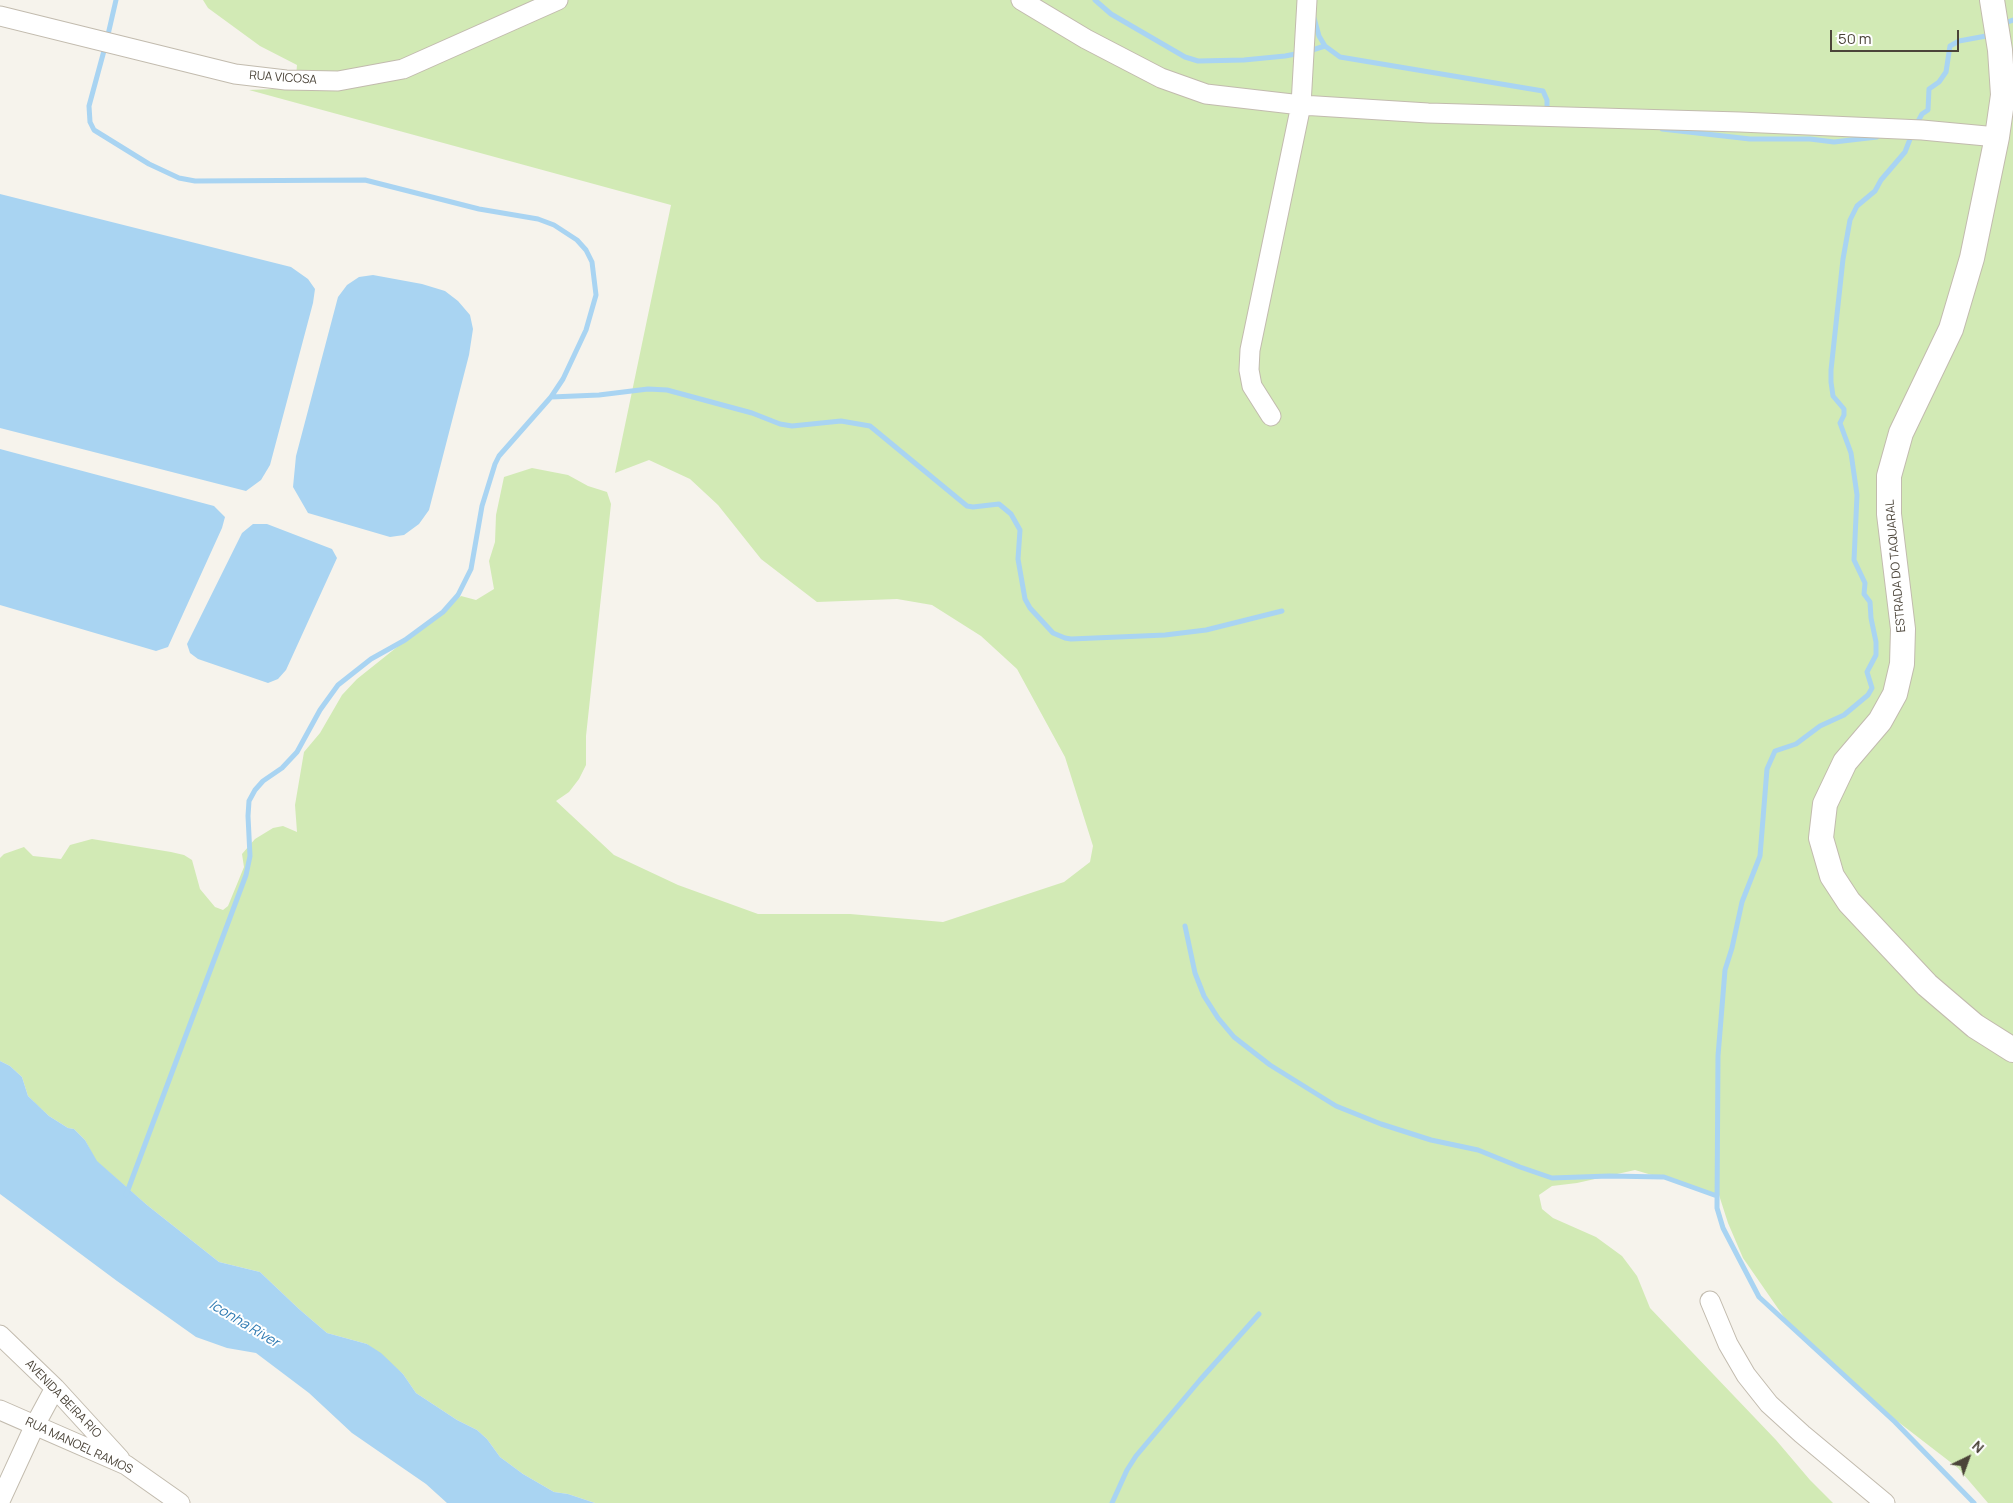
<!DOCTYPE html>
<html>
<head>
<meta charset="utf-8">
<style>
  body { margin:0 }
  #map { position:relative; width:2013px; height:1503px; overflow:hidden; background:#f6f3ec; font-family:Manrope,sans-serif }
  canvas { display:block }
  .north { position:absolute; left:1943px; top:1433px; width:50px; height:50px; -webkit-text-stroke:4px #fff; paint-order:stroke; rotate:42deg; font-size:14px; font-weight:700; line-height:20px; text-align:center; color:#4b4439 }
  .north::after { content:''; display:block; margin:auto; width:18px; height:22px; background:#4b4439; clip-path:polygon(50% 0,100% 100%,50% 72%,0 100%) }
  .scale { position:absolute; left:1830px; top:30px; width:129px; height:22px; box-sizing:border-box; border:2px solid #4b4439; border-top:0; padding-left:6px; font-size:15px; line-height:18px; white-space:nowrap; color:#4b4439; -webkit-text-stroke:4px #fff; paint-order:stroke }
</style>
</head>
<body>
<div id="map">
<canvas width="2013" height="1503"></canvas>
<div class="north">N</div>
<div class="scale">50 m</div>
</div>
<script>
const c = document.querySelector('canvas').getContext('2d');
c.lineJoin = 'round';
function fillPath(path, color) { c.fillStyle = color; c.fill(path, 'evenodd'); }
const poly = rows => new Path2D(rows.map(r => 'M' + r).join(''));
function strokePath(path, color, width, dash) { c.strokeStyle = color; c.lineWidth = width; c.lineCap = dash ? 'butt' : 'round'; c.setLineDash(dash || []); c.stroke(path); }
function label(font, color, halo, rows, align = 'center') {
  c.font = font + ' Manrope,sans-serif'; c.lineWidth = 4; c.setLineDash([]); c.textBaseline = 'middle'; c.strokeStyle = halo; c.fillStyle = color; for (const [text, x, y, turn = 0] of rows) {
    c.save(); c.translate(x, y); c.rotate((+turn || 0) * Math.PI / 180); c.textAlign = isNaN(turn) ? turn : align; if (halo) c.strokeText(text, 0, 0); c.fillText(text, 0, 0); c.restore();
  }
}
const green = poly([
  [203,0,2013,0,2013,1503,1988,1503,1958,1468,1888,1414,1786,1320,1743,1258,1728,1223,1719,1195,1635,1170,1577,1183,1552,1186,1539,1195,1542,1209,1553,1218,1596,1237,1622,1256,1637,1276,1650,1308,1776,1440,1810,1480,1833,1503,595,1503,568,1494,554,1492,523,1474,500,1457,487,1439,477,1430,457,1420,416,1393,403,1374,367,1344,327,1333,299,1309,260,1272,219,1262,147,1205,96,1161,85,1140,74,1129,68,1128,49,1116,36,1104,28,1096,22,1077,10,1066,0,1061,0,858,4,854,24,847,33,856,61,859,70,845,92,839,171,852,184,855,192,860,200,889,215,907,223,910,228,906,244,867,242,854,255,839,273,828,283,826,297,832,295,805,304,752,320,733,342,695,357,679,461,596,476,600,494,589,489,561,495,542,496,515,504,477,532,468,568,475,588,486,607,492,611,504,586,736,586,765,579,779,569,792,556,801,614,855,678,885,758,914,850,914,943,922,1064,882,1090,862,1093,846,1065,757,1017,669,981,636,932,605,897,599,817,602,761,559,718,505,690,479,649,460,615,473,671,205,249,90,295,88,297,65,260,46,208,8]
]);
const water = poly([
  [0,194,291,267,308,279,315,289,313,303,270,465,261,480,246,491,0,428],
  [373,275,422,284,445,291,458,301,470,315,473,329,469,355,429,510,419,524,404,535,390,537,308,513,293,487,296,456,338,297,347,285,359,277],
  [0,449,214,506,225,517,222,528,168,647,156,651,0,605],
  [253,524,267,524,332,549,337,558,286,670,278,679,268,683,198,659,190,653,187,644,242,533],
  [0,1061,10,1066,22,1077,28,1096,49,1116,68,1128,74,1129,85,1140,97,1161,147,1205,219,1262,260,1272,299,1309,327,1333,367,1344,381,1353,403,1374,416,1393,457,1420,477,1430,487,1439,500,1457,523,1474,554,1492,568,1494,595,1503,447,1503,426,1484,352,1433,309,1393,256,1353,227,1348,196,1337,117,1281,0,1194]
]);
const stream = poly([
  [1095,0,1111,14,1185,57,1198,61,1244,60,1285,56,1301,53],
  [1314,18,1319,36,1325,46,1340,57,1543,91,1547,100,1547,114],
  [2002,24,2013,20],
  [107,39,116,0],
  [105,47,89,106,90,122,94,130,149,164,179,178,195,181,365,180,479,209,538,219,554,225,577,240,586,250,592,262,596,295,586,330,563,379,551,397,499,456,495,464,482,506,471,569,458,595,443,612,405,640,371,659,338,685,320,710,297,752,282,768,263,781,255,790,249,801,248,816,250,856,246,875,126,1195],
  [1309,51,1325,46],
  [1915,127,1922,114,1928,110,1929,89,1939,82,1946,72,1950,46,1959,41,1986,36,1991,33],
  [1662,129,1750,139,1810,139,1834,142,1877,137],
  [1912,134,1905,152,1881,180,1875,191,1857,206,1850,220,1843,259,1831,370,1831,382,1833,396,1844,409,1844,415,1840,423,1851,453,1857,495,1854,560,1865,583,1864,594,1870,602,1871,618,1876,642,1876,655,1867,672,1872,688,1868,695,1844,715,1820,726,1796,744,1775,751,1767,769,1760,856,1742,902,1732,948,1725,970,1718,1056,1717,1208,1723,1228,1759,1297,1895,1422,1974,1503],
  [551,397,599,395,648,389,667,390,752,413,780,424,792,426,841,421,870,426,967,506,973,507,999,504,1011,514,1020,530,1018,559,1025,599,1030,608,1053,633,1065,638,1071,639,1165,635,1206,630,1282,611],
  [1185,926,1195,973,1204,996,1218,1018,1234,1037,1270,1065,1336,1106,1381,1124,1431,1140,1478,1150,1520,1167,1552,1178,1609,1176,1664,1177,1717,1196],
  [1112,1503,1127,1470,1136,1456,1200,1380,1259,1314]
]);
const minor = poly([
  [1021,0,1086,39,1161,78,1206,94,1301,105,1428,113,1740,122,1922,130,1997,137],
  [0,16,235,74,286,80,338,81,403,69,558,0],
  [1271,416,1252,386,1249,370,1250,350,1301,105,1307,0],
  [1710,1301,1728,1344,1746,1375,1769,1404,1802,1434,1885,1503],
  [0,1335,55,1388,120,1459],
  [0,1410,126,1465,180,1503],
  [0,1501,35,1425,55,1388]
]);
const tertiary = poly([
  [1992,0,2000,50,2003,95,1997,137,1972,258,1951,329,1901,433,1889,476,1889,514,1903,629,1902,664,1895,694,1880,721,1845,762,1825,804,1821,838,1832,876,1849,902,1927,985,1975,1026,2013,1050]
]);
const streetNames = [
  ["RUA VICOSA",283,78,4],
  ["ESTRADA DO TAQUARAL",1896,566,-95],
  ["AVENIDA BEIRA RIO",63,1399,46],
  ["RUA MANOEL RAMOS",79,1446,25]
];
const waterNames = [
  ["Iconha River",244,1324,31]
];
fillPath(green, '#d2eab5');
fillPath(water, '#a9d4f2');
strokePath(stream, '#a9d4f2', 5);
strokePath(minor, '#c2bbae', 21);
strokePath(tertiary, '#c2bbae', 26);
strokePath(minor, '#fff', 19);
strokePath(tertiary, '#fff', 24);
label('12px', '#4b4439', '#fff', streetNames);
label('italic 14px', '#2e7ab2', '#fff', waterNames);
</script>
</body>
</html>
